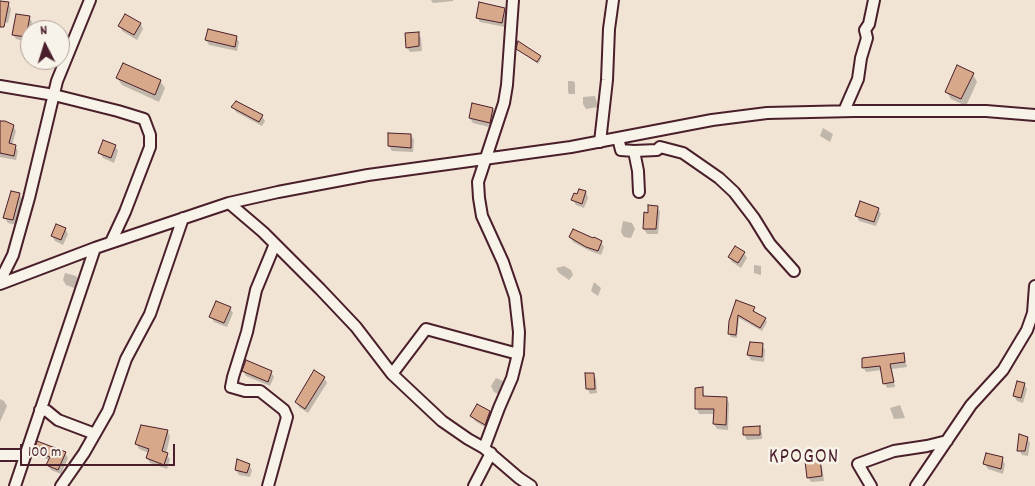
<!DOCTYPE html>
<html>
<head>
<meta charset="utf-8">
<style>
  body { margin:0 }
  #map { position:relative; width:1035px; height:486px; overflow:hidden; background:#f1e4d5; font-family:Dekko,sans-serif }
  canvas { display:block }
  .north { position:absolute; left:20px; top:20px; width:50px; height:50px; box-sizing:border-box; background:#f7f3e8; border:1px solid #b29e9c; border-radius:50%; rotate:355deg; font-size:14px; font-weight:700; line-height:20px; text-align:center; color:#4a1f2b }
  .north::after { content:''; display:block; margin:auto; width:18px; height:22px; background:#4a1f2b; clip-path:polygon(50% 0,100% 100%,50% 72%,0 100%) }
  .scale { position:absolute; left:20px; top:444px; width:155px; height:22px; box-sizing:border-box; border:2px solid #4a1f2b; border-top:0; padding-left:6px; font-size:15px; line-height:18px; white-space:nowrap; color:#4a1f2b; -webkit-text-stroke:4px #f7f3e8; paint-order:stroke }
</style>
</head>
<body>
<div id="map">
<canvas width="1035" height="486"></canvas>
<div class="north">N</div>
<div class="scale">100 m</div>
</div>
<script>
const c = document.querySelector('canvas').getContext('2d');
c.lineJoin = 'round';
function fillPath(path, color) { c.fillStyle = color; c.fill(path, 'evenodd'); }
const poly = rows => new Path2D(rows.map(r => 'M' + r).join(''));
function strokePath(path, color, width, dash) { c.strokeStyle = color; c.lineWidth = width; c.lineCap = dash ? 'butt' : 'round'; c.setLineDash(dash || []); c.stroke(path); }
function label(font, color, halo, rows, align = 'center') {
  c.font = font + ' Dekko,sans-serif'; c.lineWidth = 5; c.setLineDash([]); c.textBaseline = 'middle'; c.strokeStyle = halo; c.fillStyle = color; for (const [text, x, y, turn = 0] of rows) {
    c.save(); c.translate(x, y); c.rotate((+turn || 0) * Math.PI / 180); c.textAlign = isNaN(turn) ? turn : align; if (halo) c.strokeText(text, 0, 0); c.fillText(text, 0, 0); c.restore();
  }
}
const shadow = poly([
  [431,0,453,0,453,1,433,3],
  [0,2,8,3,11,9,8,23,0,21],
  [504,9,507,14,505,27,480,22,477,17],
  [29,17,32,22,28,42,16,39,13,34],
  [141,24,143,29,137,40,122,31,120,26],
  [418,33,421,38,422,51,410,52,407,47],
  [236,37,239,42,237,51,209,45,206,40],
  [518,49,540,57,541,59,538,64],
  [973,74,977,82,966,106,951,99,946,91],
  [117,78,160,81,165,88,159,102,122,85],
  [568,81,573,81,575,83,575,94,569,94,568,92],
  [595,96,598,107,586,109,583,104,583,97],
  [473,105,493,109,496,114,493,128,473,123,470,118],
  [233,107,262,116,265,121,262,126,236,112],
  [0,122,13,126,16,131,12,145,15,146,18,151,16,160,0,157],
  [823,128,833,134,830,142,820,136],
  [389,134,411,135,414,140,413,152,392,151,389,146],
  [115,146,118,151,114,163,103,158,100,153],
  [580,190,586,192,588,198,584,208,576,205,573,200],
  [19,194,22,199,16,225,8,223,5,218],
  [657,207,660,212,658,234,647,234,644,229,649,214],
  [878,209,881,214,876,226,859,221,856,215],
  [623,221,632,223,635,229,631,238,624,237,621,232],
  [65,229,68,234,63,245,55,241,52,236],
  [570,237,601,242,604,247,601,255,590,251,573,242],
  [736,248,744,253,747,258,741,268,732,262,729,257],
  [754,265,761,266,761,275,754,273],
  [564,266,571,270,573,275,569,280,559,273,556,268],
  [65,273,76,276,79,281,77,289,66,285,63,280],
  [594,282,601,288,598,296,591,291],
  [736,301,754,308,755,313,765,319,767,322,762,331,739,318,737,338,731,337,729,333],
  [230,308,233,313,227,327,214,322,211,317],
  [762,345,765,350,764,362,751,360,748,355],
  [903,354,907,367,892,369,895,387,887,388,885,384,882,370,866,372,864,368],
  [243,371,271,372,274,377,270,386,246,376],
  [593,374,596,379,597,393,590,394,588,389],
  [324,377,327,383,308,413,299,407,296,402],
  [496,378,503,381,506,386,502,396,494,392,491,386],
  [1024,384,1027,389,1023,403,1017,401,1014,396],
  [702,389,705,398,726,398,729,403,728,430,717,429,714,424,715,414,699,414,697,409],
  [0,399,4,401,7,406,0,422],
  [900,405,905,418,894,419,890,408],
  [490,412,493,417,488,429,475,421,472,416],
  [141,427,168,432,170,437,166,454,170,459,167,469,150,463,147,458,149,453,139,449,136,443],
  [759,428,762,433,762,439,747,440,744,434],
  [1027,438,1030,443,1028,456,1022,455,1019,450],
  [35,451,65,453,68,458,61,474,51,470,48,465,50,460,38,456],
  [1002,459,1005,464,1003,474,988,469,985,464],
  [819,461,822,466,824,481,811,482,808,477],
  [249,465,252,470,250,477,239,475,236,470]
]);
const building = poly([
  [0,1,9,2,4,27,0,27,0,1],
  [479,2,505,8,502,23,476,18,479,2],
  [16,14,30,16,26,37,12,35,16,14],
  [125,14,141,23,134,35,118,26,125,14],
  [208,29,237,36,235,47,205,40,208,29],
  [419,32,419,46,406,48,405,33,419,32],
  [518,41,541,56,537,62,516,49,518,41],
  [123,63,161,80,155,95,116,78,123,63],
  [957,65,974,73,961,99,945,92,957,65],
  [236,101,263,115,259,122,231,107,236,101],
  [472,103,493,108,490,123,469,118,472,103],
  [0,121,5,121,14,125,9,143,16,145,14,156,0,153,0,121],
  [388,133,411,134,411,148,388,146,388,133],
  [103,140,116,145,111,158,98,153,103,140],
  [579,189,586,191,582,204,571,200,574,193,577,194,579,189],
  [11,191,20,193,13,220,3,218,11,191],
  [860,201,879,208,874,222,855,216,860,201],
  [648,205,658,206,656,229,643,229,644,212,648,213,648,205],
  [56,224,66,228,61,240,51,236,56,224],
  [573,229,593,238,594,237,602,241,598,251,586,247,569,237,573,229],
  [735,246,745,252,738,263,728,257,735,246],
  [736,300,755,307,753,311,766,318,760,328,738,315,736,335,728,334,729,321,736,300],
  [216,301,231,307,224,323,209,317,216,301],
  [750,342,763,343,762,357,747,355,750,342],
  [904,353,905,362,890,364,894,382,883,384,880,366,862,368,862,358,904,353],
  [246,360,272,371,268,382,242,371,246,360],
  [314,370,325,377,305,409,295,402,314,370],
  [585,373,594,373,595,389,586,389,585,373],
  [1017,381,1025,383,1021,398,1013,396,1017,381],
  [703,387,703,396,727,397,726,425,713,424,714,409,695,409,695,388,703,387],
  [477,404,490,411,485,425,470,416,477,404],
  [141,425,168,430,162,451,168,453,164,465,146,458,149,449,135,444,141,425],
  [760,426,760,435,743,435,743,427,760,426],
  [1019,434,1028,437,1025,451,1017,451,1019,434],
  [37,441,66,452,58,470,46,465,50,457,34,451,37,441],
  [986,453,1003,457,1001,469,983,464,986,453],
  [237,459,250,464,247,473,235,470,237,459],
  [820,459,822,476,807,478,805,461,820,459]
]);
const street = poly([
  [0,86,54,95,118,111,144,119,150,135,150,147,125,212,111,242],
  [844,111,858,79,861,58,867,38,865,30,869,24,874,0],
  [618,138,621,150,634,151,638,171,639,192],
  [600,142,607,80,609,29,613,0],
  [634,151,657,150,660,147,683,153,719,178,734,192,754,218,770,244,794,271],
  [229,203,263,232,320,289,356,327,392,374,442,421,468,439,484,448,519,478,531,486],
  [0,281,13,255,29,198,57,81,90,0],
  [0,284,95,248,229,203,278,192,368,175,571,147,712,120,767,113,854,111,986,111,1035,115],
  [392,374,426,329,518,354],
  [40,410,47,411,58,420,95,434],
  [484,448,499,408,512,378,518,354,519,332,515,297,503,262,482,216,479,198,478,182,504,103,507,85,513,0],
  [0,455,25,455],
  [15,486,95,248],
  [61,486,84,453,108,411,126,359,150,314,183,218],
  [268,486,287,417,284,410,260,391,245,391,231,387,233,377,247,332,256,290,275,244],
  [474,486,491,453],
  [871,486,858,464,894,451,927,446,947,441],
  [916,486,971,405,1003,370,1027,330,1033,313,1035,286]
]);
const quarterNames = [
  ["KPOGON",804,459]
];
fillPath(shadow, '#0003');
fillPath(building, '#d7a889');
strokePath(building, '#4a1f2b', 1);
strokePath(street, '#4a1f2b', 14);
strokePath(street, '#f7f3e8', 10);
c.letterSpacing = '1px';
label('21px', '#4a1f2b', '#f7f3e8', quarterNames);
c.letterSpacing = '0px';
</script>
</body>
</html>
